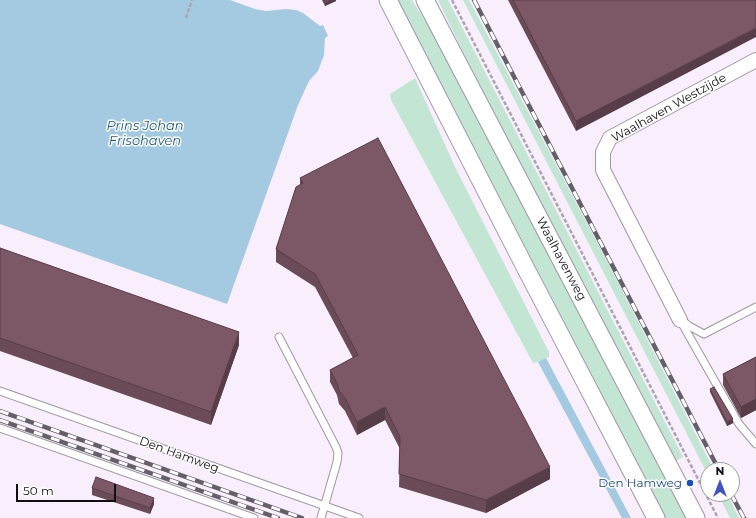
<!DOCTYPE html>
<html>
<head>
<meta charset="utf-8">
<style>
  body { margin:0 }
  #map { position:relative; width:756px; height:518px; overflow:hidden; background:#f8eefc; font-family:Montserrat,sans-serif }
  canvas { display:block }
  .north { position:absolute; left:700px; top:462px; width:40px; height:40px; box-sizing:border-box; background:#fff; border:1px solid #a09fa0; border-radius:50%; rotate:0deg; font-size:11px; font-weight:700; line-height:16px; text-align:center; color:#110e12 }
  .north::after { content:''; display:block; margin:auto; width:14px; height:18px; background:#4552c6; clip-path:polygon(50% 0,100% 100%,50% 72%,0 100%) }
  .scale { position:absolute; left:16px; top:484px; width:100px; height:18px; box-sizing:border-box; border:2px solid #110e12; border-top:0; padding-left:5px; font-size:12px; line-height:14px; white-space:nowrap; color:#110e12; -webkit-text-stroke:3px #fff; paint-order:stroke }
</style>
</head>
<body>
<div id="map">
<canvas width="756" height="518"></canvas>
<div class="north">N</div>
<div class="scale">50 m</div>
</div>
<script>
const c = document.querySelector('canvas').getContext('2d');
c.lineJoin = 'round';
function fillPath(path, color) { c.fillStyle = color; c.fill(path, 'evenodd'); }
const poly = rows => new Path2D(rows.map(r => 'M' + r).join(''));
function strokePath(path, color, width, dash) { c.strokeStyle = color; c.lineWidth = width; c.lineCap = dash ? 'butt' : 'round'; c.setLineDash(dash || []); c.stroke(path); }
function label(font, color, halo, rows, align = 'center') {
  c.font = font + ' Montserrat,sans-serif'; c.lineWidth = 3; c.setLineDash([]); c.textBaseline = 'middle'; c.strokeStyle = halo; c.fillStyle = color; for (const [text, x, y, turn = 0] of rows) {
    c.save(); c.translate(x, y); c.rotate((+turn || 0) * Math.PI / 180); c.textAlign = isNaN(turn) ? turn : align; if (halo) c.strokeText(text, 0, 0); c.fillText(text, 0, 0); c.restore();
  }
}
const green = poly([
  [395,0,412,0,435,36,687,518,664,518],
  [438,0,448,0,683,457,674,462,467,60],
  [463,0,469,0,608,263,714,470,708,470,708,475],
  [415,78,456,169,549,352,549,357,538,362,533,363,391,100,390,94],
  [718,494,727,494,739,518,730,518]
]);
const water = poly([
  [0,0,230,0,255,9,266,11,286,9,296,10,303,13,320,26,323,25,328,36,325,38,324,55,318,71,309,81,298,105,227,304,0,224],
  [546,358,631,518,622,518,538,362]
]);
const path = poly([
  [452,0,718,518],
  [186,18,192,0]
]);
const service = poly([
  [680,320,739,424,756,444],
  [684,322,689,326,704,334,756,307],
  [279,337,336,447,338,453,337,462,321,518],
  [0,391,359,518],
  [0,428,254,518]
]);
const minor = poly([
  [680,320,603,170,603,152,610,138,756,60]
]);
const tertiary = poly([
  [388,0,525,267,656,518],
  [425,0,696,518]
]);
const rail = poly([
  [474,0,719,470],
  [0,411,302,518],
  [0,420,278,518],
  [731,494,744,518]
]);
const wall = poly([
  [322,0,336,0,336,1,325,6],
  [508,0,756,0,576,131],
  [300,178,550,479,486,513,399,487,400,449,385,420,357,435,345,411,339,404,337,395,330,382,330,370,353,358,315,287,276,262,276,249,300,185],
  [0,248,239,345,211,425,0,351],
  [756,357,756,410,741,418,723,385,723,374],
  [710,389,733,423,727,426,710,392],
  [92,488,154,504,150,514,92,495]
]);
const shadedWall = poly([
  [331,0,336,0,336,1,325,6,325,3],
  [756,28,756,37,576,131,576,121],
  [239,332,239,345,211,425,211,412],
  [756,399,756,410,741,418,741,407],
  [385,407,385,420,357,435,357,422],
  [733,419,733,423,727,426,727,422],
  [550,467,550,479,486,513,486,500],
  [154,498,154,504,150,514,150,508]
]);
const building = poly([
  [324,0,331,0,325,3,324,0],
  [513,0,756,0,756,28,576,121,513,0],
  [378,138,550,467,486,500,399,474,400,437,385,407,357,422,345,398,339,391,337,383,330,370,358,355,315,274,276,249,296,187,303,183,300,178,378,138],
  [0,248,239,332,211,412,0,338,0,248],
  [756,357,756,399,741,407,723,374,756,357],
  [714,387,733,419,727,422,710,389,714,387],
  [96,477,154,498,150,508,92,488,96,477]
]);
const markers = [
  [690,483,4,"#1a4fb4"]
];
const streetNames = [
  ["Waalhaven Westzijde",669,108,-29],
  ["Waalhavenweg",561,259,62],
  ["Den Hamweg",179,455,20]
];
const transitNames = [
  ["Den Hamweg",682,483]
];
const waterNames = [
  ["Prins Johan",145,126],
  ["Frisohaven",145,141]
];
fillPath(green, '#c2e6d3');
fillPath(water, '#a3cae1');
strokePath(service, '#9f96a2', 9);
strokePath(minor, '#9f96a2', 16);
strokePath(tertiary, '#9f96a2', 19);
strokePath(path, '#aca5af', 2.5, [4, 2]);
strokePath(service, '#fff', 7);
strokePath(minor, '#fff', 14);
strokePath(tertiary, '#fff', 17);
strokePath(rail, '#656067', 4.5);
strokePath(rail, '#fff', 3, [9]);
fillPath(wall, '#6b4b57');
fillPath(shadedWall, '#573d47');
fillPath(building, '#7c5765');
strokePath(building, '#573d47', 1);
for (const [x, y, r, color] of markers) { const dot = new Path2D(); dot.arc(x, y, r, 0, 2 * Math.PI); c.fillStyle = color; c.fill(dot); strokePath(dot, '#fff', 1.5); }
label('12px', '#110e12', '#fff', streetNames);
label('12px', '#164399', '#fff', transitNames, 'right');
label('italic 13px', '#165979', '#fff', waterNames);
</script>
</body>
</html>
